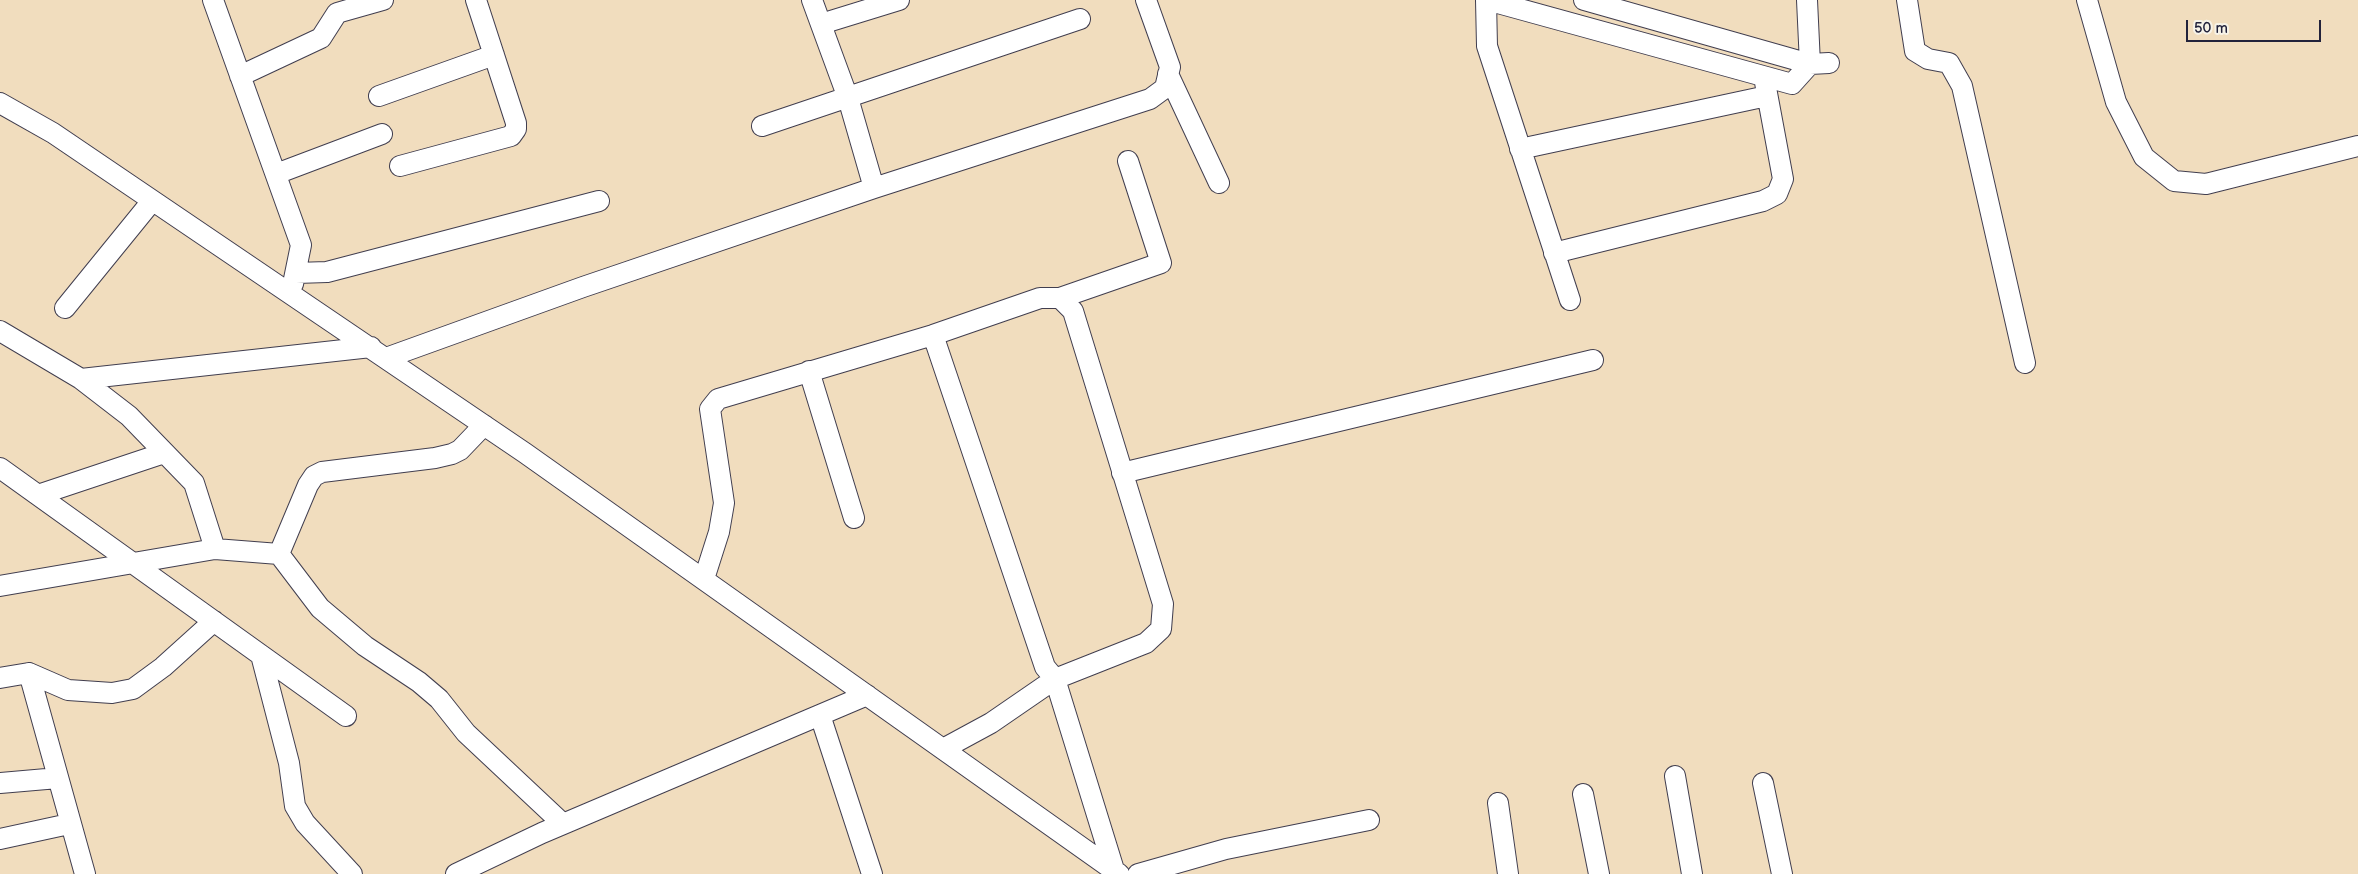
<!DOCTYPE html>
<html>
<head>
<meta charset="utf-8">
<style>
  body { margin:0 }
  #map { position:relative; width:2358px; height:874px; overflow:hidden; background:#f1ddbe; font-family:"Balsamiq Sans",sans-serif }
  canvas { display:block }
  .scale { position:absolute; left:2186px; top:20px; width:135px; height:22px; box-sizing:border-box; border:2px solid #22223b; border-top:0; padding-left:6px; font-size:15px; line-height:18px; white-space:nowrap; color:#22223b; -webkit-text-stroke:4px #f7f3e8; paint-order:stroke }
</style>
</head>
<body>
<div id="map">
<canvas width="2358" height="874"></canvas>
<div class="scale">50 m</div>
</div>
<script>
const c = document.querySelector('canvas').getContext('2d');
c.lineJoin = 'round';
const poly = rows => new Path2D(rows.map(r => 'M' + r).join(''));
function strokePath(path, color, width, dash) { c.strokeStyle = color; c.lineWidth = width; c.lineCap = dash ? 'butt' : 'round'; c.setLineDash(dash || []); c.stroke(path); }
const minor = poly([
  [213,0,301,245,293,284],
  [812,0,848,98,874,188],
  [1486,0,1487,46,1570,300],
  [1487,0,1792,84,1810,64,1829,63],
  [1584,0,1810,64,1807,0],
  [1907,0,1915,51,1928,59,1949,63,1962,86,2025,363],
  [2087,0,2116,102,2144,157,2174,181,2206,184,2358,146],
  [821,24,899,0],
  [1168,74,1219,183],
  [240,76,321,38,337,13,383,0],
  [379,96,494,55],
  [0,103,53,133,525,453,1119,874],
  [762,126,1080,19],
  [1520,149,1767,96],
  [400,166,511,136,516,129,516,123,476,0],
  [276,174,382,134],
  [1554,253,1763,201,1777,194,1783,179,1764,77],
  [296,273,327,272,599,201],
  [1060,298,1161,263,1128,161],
  [65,308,152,201],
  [0,331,81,379,129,416,194,483,215,549,0,586],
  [933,335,1045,667,1055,679,1114,870],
  [386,358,583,287,874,188,1150,99,1165,88,1170,67,1146,0],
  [809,371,854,518],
  [81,379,371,347],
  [0,468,346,716],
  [1122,473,1593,360],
  [38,495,164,453],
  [215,549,279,554,320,608,365,646,419,682,439,699,466,733,563,824],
  [279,554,308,485,314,476,322,472,435,458,452,454,460,450,484,425],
  [704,579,719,532,724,503,710,409,718,399,933,335,1040,298,1060,298,1073,311,1163,604,1161,629,1146,643,1055,679,991,723,943,749],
  [261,655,289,763,295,806,305,823,352,874],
  [29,673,85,874],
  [0,678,29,673,68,690,112,693,133,689,163,667,214,621],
  [820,715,872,874],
  [1675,776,1692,874],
  [0,783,58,778],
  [1763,783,1782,874],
  [1583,794,1599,874],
  [1498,803,1508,874],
  [0,839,69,824],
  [456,874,542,833,867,695],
  [1138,874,1226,849,1369,820]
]);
strokePath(minor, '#413e4f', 22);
strokePath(minor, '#fff', 20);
</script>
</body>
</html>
